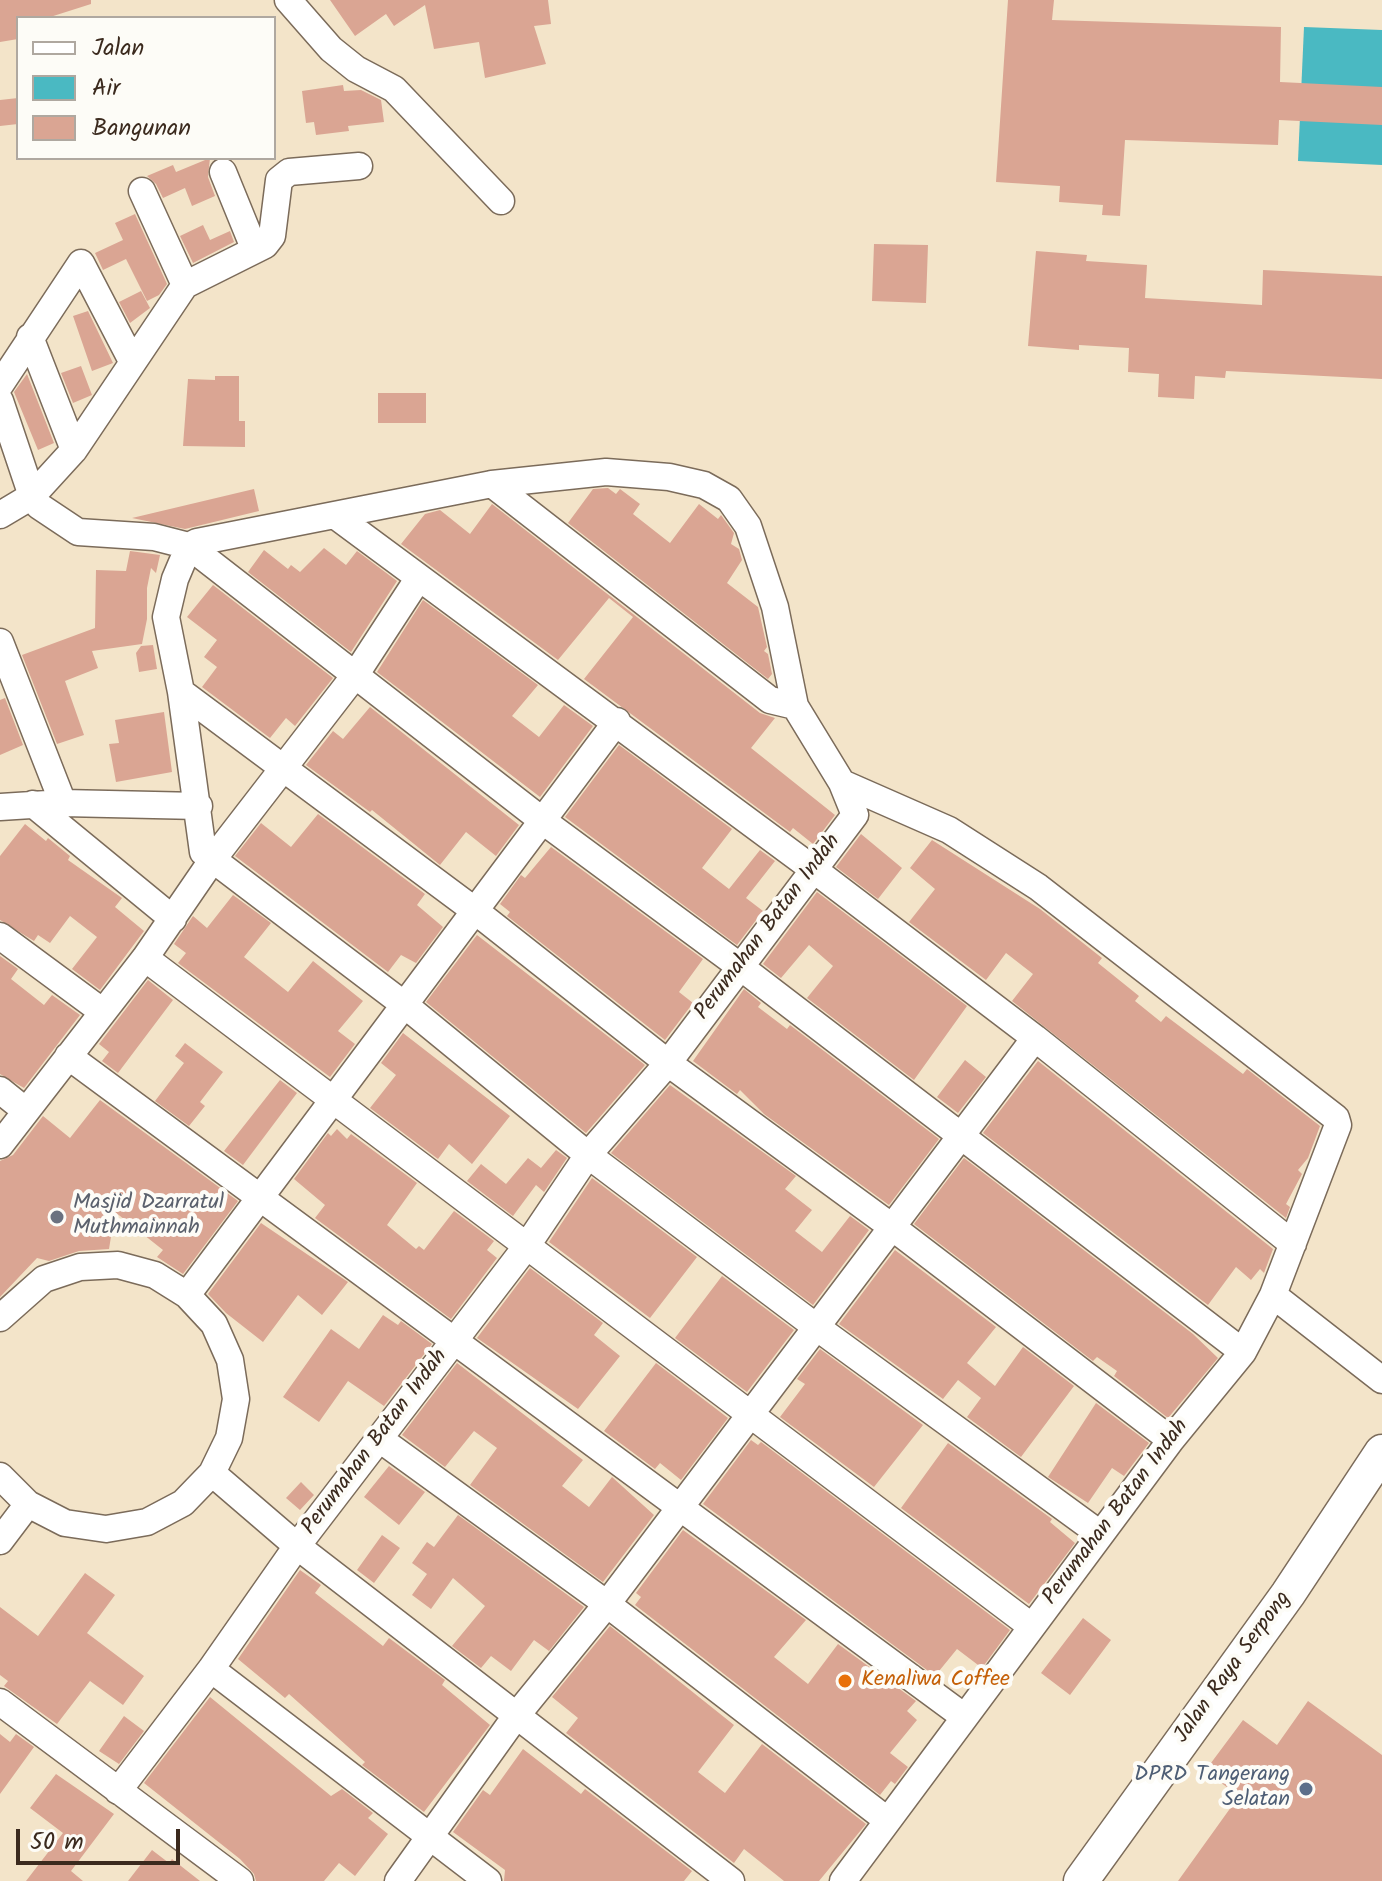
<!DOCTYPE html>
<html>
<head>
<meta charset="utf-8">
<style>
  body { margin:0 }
  #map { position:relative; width:1382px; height:1881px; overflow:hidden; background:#f3e4c9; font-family:Kalam,sans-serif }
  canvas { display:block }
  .legend { position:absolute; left:16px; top:16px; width:260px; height:144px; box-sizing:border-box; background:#fdfcf7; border:2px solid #afa8a0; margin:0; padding:10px 14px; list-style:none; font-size:24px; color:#3b2a1e }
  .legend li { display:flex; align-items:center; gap:16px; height:40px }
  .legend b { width:40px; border:2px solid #afa8a0 }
  .scale { position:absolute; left:16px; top:1829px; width:164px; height:36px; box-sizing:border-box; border:4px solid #3b2a1e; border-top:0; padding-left:10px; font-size:24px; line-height:28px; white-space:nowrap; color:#3b2a1e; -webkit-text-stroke:6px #fdfcf7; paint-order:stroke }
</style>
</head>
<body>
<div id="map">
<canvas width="1382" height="1881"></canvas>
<ul class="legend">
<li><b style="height:10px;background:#fff"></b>Jalan</li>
<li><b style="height:22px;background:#4ab9c2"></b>Air</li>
<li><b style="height:22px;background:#daa593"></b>Bangunan</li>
</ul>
<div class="scale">50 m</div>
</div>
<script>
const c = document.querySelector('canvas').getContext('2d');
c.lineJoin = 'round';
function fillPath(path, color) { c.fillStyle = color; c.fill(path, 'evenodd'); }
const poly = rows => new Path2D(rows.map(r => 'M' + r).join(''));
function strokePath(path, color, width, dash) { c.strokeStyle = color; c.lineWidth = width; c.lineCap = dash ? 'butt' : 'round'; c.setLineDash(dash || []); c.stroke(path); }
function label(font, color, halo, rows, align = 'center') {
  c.font = font + ' Kalam,sans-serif'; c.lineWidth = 8; c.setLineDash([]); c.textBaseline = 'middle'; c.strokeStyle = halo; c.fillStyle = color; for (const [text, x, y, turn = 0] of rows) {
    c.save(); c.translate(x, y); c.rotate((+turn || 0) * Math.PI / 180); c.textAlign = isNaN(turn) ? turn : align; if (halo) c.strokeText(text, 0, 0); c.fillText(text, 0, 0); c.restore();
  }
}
const water = poly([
  [1304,27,1382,30,1382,165,1298,161]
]);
const building = poly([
  [0,0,91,0,91,4,47,18,18,18,18,39,0,42],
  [330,0,548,0,551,24,534,26,546,64,485,78,479,42,434,49,425,5,394,26,386,14,355,36],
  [1008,0,1054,0,1052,20,1281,27,1280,82,1382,87,1382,125,1279,120,1278,145,1125,140,1120,216,1102,215,1103,205,1059,202,1060,186,996,182],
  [343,85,344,91,361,90,381,100,384,122,348,126,349,131,316,135,314,122,306,123,302,91],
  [18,98,18,124,0,126,0,100],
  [210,158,208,177,215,196,192,206,185,188,163,198,156,184,147,176,173,165,176,172],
  [135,214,167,284,159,295,147,301,126,259,103,270,95,253,123,240,115,223],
  [203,225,210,240,230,231,234,242,193,263,180,236],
  [874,244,928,245,926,303,872,301],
  [1036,251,1087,255,1086,261,1147,265,1145,298,1262,305,1263,270,1382,276,1382,379,1226,371,1225,378,1195,376,1194,399,1158,397,1159,374,1128,372,1129,348,1079,345,1079,350,1028,346],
  [141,291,150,308,130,323,119,302],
  [88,311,113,363,92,371,73,316],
  [81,366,92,395,73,403,61,373],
  [27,374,54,443,38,450,14,392],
  [215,376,239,376,239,421,245,421,245,447,183,446,188,379,215,380],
  [378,393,426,393,426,423,378,423],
  [608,488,616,494,620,489,640,504,633,514,670,543,699,504,718,519,721,515,734,533,731,544,739,549,742,560,727,583,758,607,767,647,764,651,768,654,772,674,768,679,568,523,593,489],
  [254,489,259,511,185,529,132,518],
  [492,504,760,713,775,718,751,748,835,815,813,844,793,828,790,832,584,679,633,617,609,598,558,660,401,544,425,514,440,510,470,534],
  [324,548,346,565,357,551,397,581,351,652,248,572,264,550,288,569,291,565,300,572],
  [130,551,160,555,156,573,151,568,147,588,147,619,142,644,92,651,98,668,65,681,84,735,57,744,22,655,95,628,96,570,126,571],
  [213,585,333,678,295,726,286,718,270,738,202,687,217,667,204,657,217,640,187,617],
  [423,600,538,685,512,716,539,737,564,705,593,726,540,797,377,672],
  [153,645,157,669,139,672,136,653,141,646],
  [5,698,23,745,0,755,0,700],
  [370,707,519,825,496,856,466,832,440,865,372,810,370,812,306,765,333,731,343,739],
  [164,712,172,772,116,782,109,744,119,743,115,720],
  [619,745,732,829,702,868,729,889,760,850,775,861,746,898,763,911,737,945,565,817],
  [318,814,425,894,417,905,443,927,416,963,401,955,388,972,235,856,261,823,291,847],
  [25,824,46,841,48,838,70,856,68,860,122,898,115,907,144,931,100,990,72,969,97,937,70,916,50,943,38,935,34,941,0,920,0,856],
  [861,834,902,868,878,899,836,867],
  [932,840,1040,909,1102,958,1098,963,1139,996,1135,1001,1161,1022,1166,1016,1243,1074,1247,1069,1320,1126,1308,1158,1298,1170,1302,1174,1286,1204,1290,1207,1286,1218,1012,1001,1033,974,1006,953,986,980,909,922,935,889,910,868],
  [551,847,703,959,679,992,693,1003,665,1040,507,916,510,912,500,904,521,875,525,878],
  [817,892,967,1006,914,1080,807,998,833,966,809,945,781,978,763,964],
  [233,895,271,923,244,957,288,992,313,961,363,1001,338,1031,355,1044,330,1077,178,963,186,953,174,944,193,916,207,928],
  [477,935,645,1065,586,1133,426,1002],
  [0,956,18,969,11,979,44,1005,52,995,80,1015,24,1088,0,1074],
  [148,980,173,1000,118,1073,102,1061,109,1052,99,1044],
  [744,989,761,1003,758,1007,787,1029,790,1025,939,1139,889,1205,764,1114,740,1090,737,1094,693,1061],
  [403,1033,510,1116,472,1164,449,1144,438,1159,370,1108,396,1075,381,1063],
  [185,1043,223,1072,200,1102,205,1106,189,1126,155,1101,184,1063,175,1056],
  [965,1060,986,1077,958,1113,937,1097],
  [1038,1061,1273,1249,1264,1273,1260,1269,1251,1280,1236,1267,1208,1305,983,1133],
  [280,1080,297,1093,243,1165,224,1151],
  [670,1085,796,1176,785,1189,812,1210,795,1231,822,1252,850,1216,869,1230,813,1305,611,1153],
  [100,1100,238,1201,183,1274,157,1257,163,1250,115,1212,109,1249,79,1251,49,1261,37,1258,0,1297,0,1161,13,1155,43,1116,70,1138],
  [337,1129,347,1139,351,1134,417,1183,387,1225,416,1249,419,1246,424,1250,454,1211,494,1241,487,1250,497,1258,451,1319,315,1218,325,1205,294,1179,328,1133,331,1136],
  [556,1150,567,1158,544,1192,536,1185,513,1216,467,1181,481,1164,506,1184,528,1158,541,1168],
  [964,1158,1193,1334,1218,1358,1168,1418,1114,1376,1117,1371,1097,1357,1093,1361,914,1224],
  [592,1178,697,1257,650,1318,549,1242],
  [261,1223,348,1282,322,1315,298,1295,263,1342,226,1313,208,1294],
  [895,1250,996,1327,967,1363,995,1386,1023,1347,1074,1386,1021,1457,967,1417,981,1398,958,1380,943,1399,839,1324],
  [530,1268,603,1323,594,1335,620,1356,578,1409,477,1338],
  [722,1276,794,1330,747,1392,675,1338],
  [383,1315,398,1325,401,1321,432,1344,384,1406,348,1381,319,1422,283,1397,331,1329,359,1349],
  [820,1349,923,1425,874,1487,780,1417,805,1384,797,1379],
  [457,1363,583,1460,562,1486,589,1507,612,1477,654,1515,603,1582,470,1485,497,1448,474,1431,445,1467,402,1435],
  [656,1363,728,1418,681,1480,660,1463,655,1469,604,1431],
  [1096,1403,1149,1443,1124,1476,1112,1468,1088,1503,1048,1477],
  [751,1440,758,1445,761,1442,1010,1630,982,1668,957,1649,935,1676,703,1504],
  [948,1443,1052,1519,1050,1522,1075,1543,1029,1604,901,1508],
  [389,1466,425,1492,399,1525,364,1497],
  [301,1482,314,1495,300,1510,286,1498],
  [458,1515,584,1607,549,1651,534,1640,511,1671,491,1656,481,1668,452,1646,485,1606,453,1578,431,1609,412,1595,427,1574,412,1563,427,1542,434,1547],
  [683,1530,806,1620,774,1657,808,1684,838,1644,916,1701,907,1711,917,1720,890,1753,908,1767,895,1784,891,1781,880,1795,635,1605,641,1597,636,1593],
  [382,1535,400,1548,374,1583,357,1570],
  [300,1570,321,1585,315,1593,383,1646,389,1638,445,1680,442,1685,490,1725,424,1812,362,1765,365,1762,289,1694,285,1698,238,1659],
  [85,1573,115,1595,87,1633,144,1676,123,1705,90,1681,57,1724,4,1686,8,1681,0,1675,0,1607,38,1636],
  [1083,1618,1111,1640,1070,1695,1041,1673],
  [610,1626,734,1725,698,1772,725,1793,762,1744,866,1824,819,1881,784,1881,744,1849,734,1863,566,1733,578,1718,552,1697],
  [210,1697,331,1796,342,1789,373,1813,368,1818,388,1834,355,1876,339,1863,324,1881,256,1881,254,1874,240,1859,144,1783],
  [1308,1701,1382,1755,1382,1881,1178,1881,1239,1796,1205,1771,1243,1720,1277,1745],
  [124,1716,144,1731,119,1764,99,1751],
  [0,1734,10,1742,16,1734,34,1747,0,1794],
  [523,1749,581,1794,585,1789,692,1871,684,1881,504,1881,505,1870,453,1832,483,1790,490,1795],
  [56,1774,114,1814,71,1871,83,1881,26,1881,63,1833,30,1808],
  [152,1850,169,1863,172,1859,200,1881,128,1881]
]);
const minor = poly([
  [288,0,331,49,356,69,394,89,501,201],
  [223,172,254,248],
  [142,191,185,285],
  [30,337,74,450],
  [0,385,81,263,132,361],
  [0,401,32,496,39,506,78,532,154,537,189,546,543,821,738,965,1243,1352],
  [492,484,770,700,795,706],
  [0,515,32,496,74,450,185,285,265,245,272,236,279,180,289,172,359,166],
  [336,516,813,869,1035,1038,1293,1244],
  [0,642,63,803],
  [181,692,474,910,668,1063,892,1227,1171,1440],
  [842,783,949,830,1038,887,1336,1118,1338,1125,1273,1295,1243,1352,1171,1440,843,1881],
  [33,804,173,919],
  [0,807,63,803,199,806],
  [0,936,103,1012],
  [145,958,1031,1626],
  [68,1056,963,1716],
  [0,1090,26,1111],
  [0,1145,145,958,213,859,356,674,418,579],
  [187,1295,617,721],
  [1273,1295,1382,1380],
  [0,1318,44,1279,80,1267,118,1265,155,1275,187,1295,214,1324,230,1360,236,1399,229,1438,212,1473,183,1503,147,1522,106,1529,65,1523,28,1504,0,1476],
  [381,1440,607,1604,887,1820],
  [212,1473,297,1546,731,1881],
  [0,1541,28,1504],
  [211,1669,488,1881],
  [0,1702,240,1881],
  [118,1791,211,1669,297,1546,526,1247,588,1155,668,1063,855,815,842,783,795,706,775,607,748,526,729,499,704,485,669,477,606,472,492,484,197,542,189,546,175,579,166,617,181,692,203,852,406,1006,588,1155,815,1326,1100,1534],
  [398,1881,516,1716,607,1604,1035,1038]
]);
const major = poly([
  [1081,1881,1288,1594,1382,1452]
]);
const markers = [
  [57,1217,8,"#6b7280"],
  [845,1681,8,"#e8710a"],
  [1306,1789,8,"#5c6f8a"]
];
const streetNames = [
  ["Perumahan Batan Indah",769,928,-53],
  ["Perumahan Batan Indah",376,1443,-53],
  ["Perumahan Batan Indah",1117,1513,-53],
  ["Jalan Raya Serpong",1234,1668,-54]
];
const worshipNames = [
  ["Masjid Dzarratul",73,1204],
  ["Muthmainnah",73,1229]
];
const foodNames = [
  ["Kenaliwa Coffee",861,1681]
];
const serviceNames = [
  ["DPRD Tangerang",1290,1776],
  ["Selatan",1290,1801]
];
fillPath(water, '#4ab9c2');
fillPath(building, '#daa593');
strokePath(minor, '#7b6b5a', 29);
strokePath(major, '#7b6b5a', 37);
strokePath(minor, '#fff', 26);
strokePath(major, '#fff', 34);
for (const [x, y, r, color] of markers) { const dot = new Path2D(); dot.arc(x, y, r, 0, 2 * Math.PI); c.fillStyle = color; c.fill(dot); strokePath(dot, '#fdfcf7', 3); }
label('22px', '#3b2a1e', '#fdfcf7', streetNames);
label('22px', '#5b616d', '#fdfcf7', worshipNames, 'left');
label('22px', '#c56008', '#fdfcf7', foodNames, 'left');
label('22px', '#4e5e75', '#fdfcf7', serviceNames, 'right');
</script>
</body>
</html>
